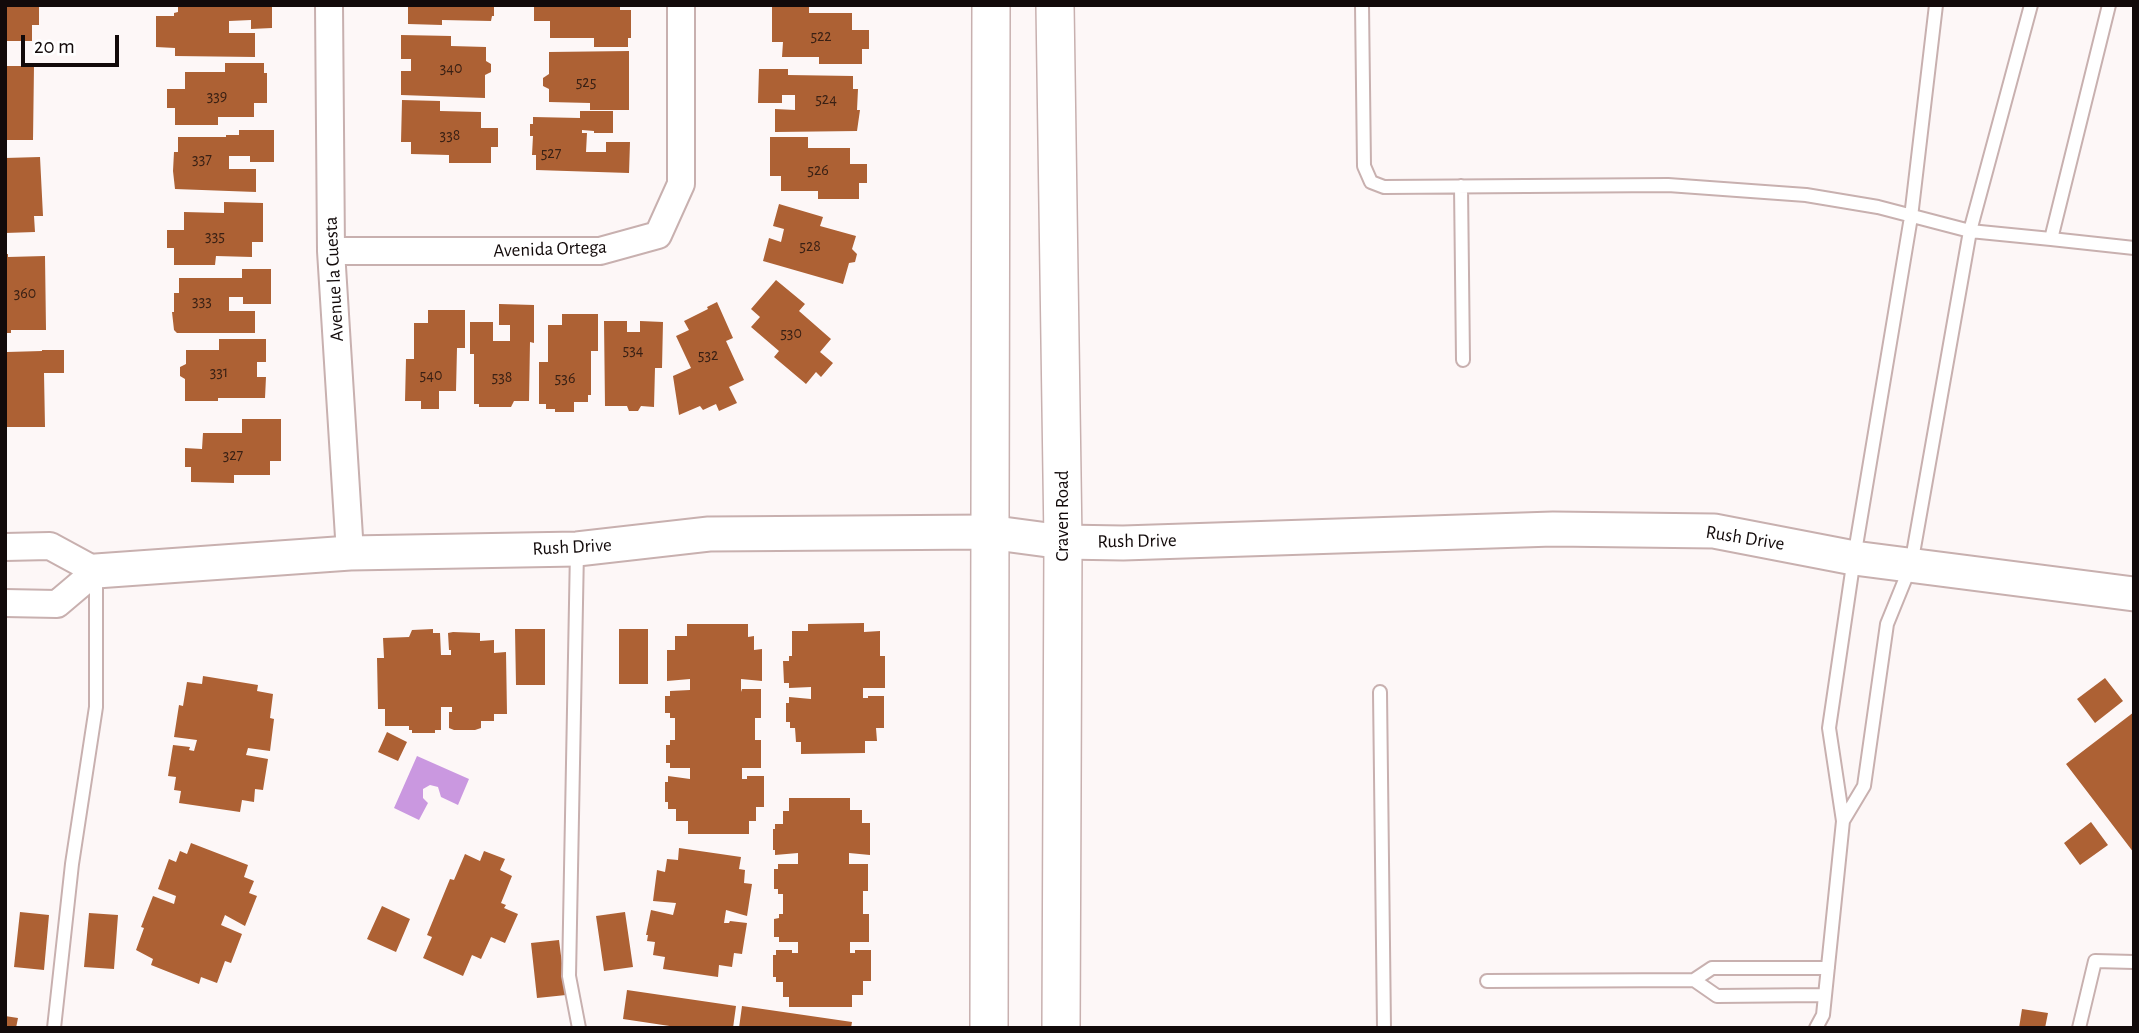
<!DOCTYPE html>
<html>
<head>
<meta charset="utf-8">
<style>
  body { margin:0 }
  #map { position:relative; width:2139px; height:1033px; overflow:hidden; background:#fdf7f7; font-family:"Alegreya Sans",sans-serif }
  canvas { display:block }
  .frame { position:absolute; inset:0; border:7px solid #120a0a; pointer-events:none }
  .scale { position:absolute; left:21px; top:35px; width:98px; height:32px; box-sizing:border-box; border:4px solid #120a0a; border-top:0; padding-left:9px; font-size:21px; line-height:24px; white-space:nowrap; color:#120a0a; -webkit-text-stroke:5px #fff; paint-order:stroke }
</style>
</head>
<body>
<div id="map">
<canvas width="2139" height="1033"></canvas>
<div class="frame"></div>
<div class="scale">20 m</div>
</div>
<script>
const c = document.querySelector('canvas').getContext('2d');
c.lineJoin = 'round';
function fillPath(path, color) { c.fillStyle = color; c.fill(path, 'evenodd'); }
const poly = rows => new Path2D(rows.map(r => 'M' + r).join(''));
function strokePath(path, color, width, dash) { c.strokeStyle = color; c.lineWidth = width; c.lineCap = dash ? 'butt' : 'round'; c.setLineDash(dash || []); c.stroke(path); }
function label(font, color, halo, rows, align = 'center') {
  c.font = font + ' "Alegreya Sans",sans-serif'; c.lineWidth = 5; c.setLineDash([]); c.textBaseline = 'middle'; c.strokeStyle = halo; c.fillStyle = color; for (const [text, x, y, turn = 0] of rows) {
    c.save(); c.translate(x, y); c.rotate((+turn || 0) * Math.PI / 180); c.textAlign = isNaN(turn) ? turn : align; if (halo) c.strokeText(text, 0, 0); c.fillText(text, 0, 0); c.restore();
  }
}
const water = poly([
  [417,756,469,779,458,805,441,797,438,787,430,785,423,789,423,798,428,803,419,820,394,808]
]);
const building = poly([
  [5,5,39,5,39,25,32,25,32,41,5,41],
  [178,5,272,5,272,28,251,29,251,20,229,21,229,33,255,33,255,57,175,56,175,48,156,47,156,16,174,16,174,13,178,12],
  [408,5,494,5,494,16,492,16,491,21,442,20,442,25,408,24],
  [534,5,620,5,620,10,631,10,631,38,628,38,628,47,594,47,594,38,550,38,550,21,534,21],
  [772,5,809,5,809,13,852,13,852,30,869,30,869,49,862,49,862,64,819,64,819,57,782,57,783,42,772,42],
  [401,35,451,36,451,46,486,47,486,61,491,64,491,72,485,75,485,98,401,95,401,71,411,71,411,59,401,59],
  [629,51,629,110,590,110,590,103,549,102,549,89,543,86,543,78,549,74,549,52],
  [225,63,264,63,264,73,267,73,267,103,254,103,254,117,218,117,218,125,175,125,175,108,167,108,167,89,185,89,185,72,225,72],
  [5,66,34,66,33,140,5,140],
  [759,69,788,69,788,75,853,76,853,89,858,89,857,110,860,110,857,131,775,132,775,109,795,110,795,95,782,95,782,103,758,103],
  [402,100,440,101,440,111,481,112,481,128,498,128,498,147,491,147,491,163,449,163,449,155,411,154,411,142,401,142],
  [580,111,613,111,613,133,594,133,594,131,582,130,582,133,587,133,586,152,606,152,606,142,630,142,629,173,536,170,536,155,532,155,533,136,530,136,530,124,533,124,533,117,580,118],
  [239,130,274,130,274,162,250,162,250,156,229,156,229,169,256,169,256,192,175,189,173,171,174,152,178,152,178,137,226,137,226,135,239,135],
  [770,137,808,137,808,148,850,148,850,164,867,164,867,183,859,183,859,199,818,199,818,191,781,191,781,176,770,176],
  [40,157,43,216,34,216,35,232,5,233,5,158],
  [224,202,263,203,263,242,252,242,252,257,216,256,215,265,174,265,174,248,167,248,167,230,184,230,184,212,224,213],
  [779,204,823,217,820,226,856,236,852,249,857,254,855,262,849,263,843,284,763,261,769,238,781,242,784,229,773,226],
  [5,254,8,254,8,257,45,256,46,330,11,330,11,333,5,333],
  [242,269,271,269,271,304,243,304,243,297,229,297,229,311,255,311,255,333,177,333,174,330,172,312,174,312,174,293,179,293,179,278,242,278],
  [776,280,805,304,799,311,831,339,820,352,833,363,821,377,816,372,806,384,774,357,779,351,751,327,760,317,751,309],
  [717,302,733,338,726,341,744,380,729,387,737,403,719,411,716,404,703,410,700,406,679,415,673,376,691,368,676,336,689,330,684,321,708,309,707,307],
  [499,304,534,305,534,343,530,342,529,401,514,401,511,407,479,407,479,404,474,404,474,354,470,354,470,322,493,322,493,341,510,341,510,325,499,325],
  [428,310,465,310,465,348,457,348,456,391,439,391,439,409,421,409,421,401,405,401,406,359,414,359,414,323,428,323],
  [562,314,598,314,598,351,591,351,591,395,588,395,588,402,574,402,574,412,555,412,555,409,546,409,546,404,539,404,539,362,548,362,548,325,562,325],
  [604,321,627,321,627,332,640,332,640,321,663,322,662,368,655,368,654,407,641,406,638,411,629,411,627,406,605,406],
  [219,339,266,339,266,362,257,362,257,377,266,377,265,398,218,398,218,401,185,401,185,379,180,376,180,367,186,364,186,350,219,350],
  [42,350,64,350,64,373,44,373,45,427,5,427,7,352,42,351],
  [242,419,281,419,281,461,270,461,270,475,234,475,234,483,191,482,191,467,185,467,185,448,202,449,203,433,242,433],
  [864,623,864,632,880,631,880,656,885,656,885,688,863,688,863,698,868,698,868,696,884,696,884,728,876,728,877,741,865,741,865,753,801,754,801,742,796,742,795,728,790,728,790,722,786,722,786,703,789,703,789,697,811,699,811,687,789,688,789,683,784,683,783,661,789,661,789,656,792,656,792,631,808,631,808,624],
  [687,624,748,624,748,637,754,636,754,650,762,649,762,681,741,679,741,692,742,689,761,689,761,718,755,718,755,740,761,740,761,768,742,768,742,779,747,779,747,776,764,776,764,807,756,807,756,821,749,821,749,834,688,834,688,821,676,821,676,809,668,809,668,802,665,802,665,782,668,782,668,776,690,779,690,768,670,768,670,763,666,763,666,745,670,745,670,740,675,740,675,718,670,718,670,713,665,713,665,696,670,696,670,691,690,690,690,679,667,681,667,650,675,650,675,636,687,636],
  [433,629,433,633,440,633,441,655,451,655,451,650,449,650,448,633,453,632,480,633,480,641,494,640,494,653,506,652,507,714,494,714,494,721,481,721,481,728,475,730,454,730,449,728,449,712,452,712,452,707,441,707,441,730,435,730,435,733,412,733,412,730,409,730,409,726,385,726,385,709,378,709,377,658,384,658,383,638,409,637,412,630],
  [515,629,545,629,545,685,516,685],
  [619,629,648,629,648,684,619,684],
  [203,676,258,685,257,691,273,694,270,718,274,719,270,751,248,748,246,755,268,759,263,790,255,789,254,802,242,800,240,812,179,803,181,791,174,790,176,777,168,776,173,745,190,747,189,750,194,751,197,740,174,737,179,705,183,706,187,682,202,684],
  [2105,678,2123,701,2095,723,2077,699],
  [2134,712,2134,853,2066,764],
  [387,732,407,742,398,761,378,752],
  [789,798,850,798,850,810,862,810,862,823,870,823,870,855,849,853,849,864,868,864,868,891,863,891,863,914,869,914,869,942,850,942,850,953,855,953,855,950,871,950,871,981,863,981,863,995,852,995,852,1007,789,1007,789,997,783,997,783,982,776,982,776,977,773,977,773,955,776,955,776,950,792,950,792,953,798,953,798,942,779,942,779,937,774,937,774,919,779,918,779,914,783,914,783,894,778,894,778,889,774,889,774,869,778,869,778,864,798,864,798,853,775,855,775,850,773,850,773,829,775,829,775,824,783,824,783,811,789,811],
  [2091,822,2108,845,2080,865,2064,843],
  [191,843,248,865,244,877,254,881,249,893,257,896,245,926,225,915,221,925,242,934,231,963,225,961,217,983,201,977,199,984,151,965,153,959,136,950,144,928,141,927,153,896,174,904,176,896,158,889,169,859,176,862,180,851,187,854],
  [679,848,741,857,739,869,745,870,744,883,752,884,747,916,726,910,724,923,729,923,730,921,747,923,742,954,734,953,732,967,719,965,718,977,663,969,665,957,653,955,655,942,647,941,648,935,646,935,651,910,673,915,676,903,653,901,657,870,665,872,667,859,678,860],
  [484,851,505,859,500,870,512,876,501,903,506,905,504,908,518,914,505,943,491,937,481,959,472,955,463,976,423,958,432,937,427,935,450,879,454,880,465,854,480,861],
  [382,906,410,919,396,952,367,939],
  [20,912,49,915,44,970,14,967],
  [625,912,633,967,604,971,596,916],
  [89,913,118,915,114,969,84,967],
  [559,940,566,995,537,998,531,943],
  [627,990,736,1006,733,1028,683,1028,623,1019],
  [742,1006,852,1022,851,1028,739,1028],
  [2022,1009,2048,1013,2045,1028,2019,1028],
  [5,1016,18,1018,16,1028,5,1028]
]);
const service = poly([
  [1362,5,1364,166,1371,182,1384,187,1668,185,1806,195,1878,207,1970,231,2051,239,2109,5],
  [1461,186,1463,360],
  [2051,239,2134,248],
  [577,550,569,976,579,1028],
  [1380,692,1384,1028],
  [1843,821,1864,786,1887,624,1911,565,1970,231,2031,5],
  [1694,980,1717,996,1823,995],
  [1487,981,1694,980,1712,968,1828,968],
  [54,1028,72,864,96,707,96,572],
  [1816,1028,1823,1015,1843,821,1829,728,1854,558,1911,217,1936,5],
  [2079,1028,2095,961,2134,962]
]);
const minor = poly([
  [329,5,331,251,350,553],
  [331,251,600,251,658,235,681,184,681,5],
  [5,547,50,546,96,571,57,604,5,603]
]);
const tertiary = poly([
  [96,571,350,553,577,549,709,534,988,532,1063,542,1123,543,1553,529,1714,531,1854,558,2134,594]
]);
const secondary = poly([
  [1055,5,1063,542,1061,1028],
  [989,1028,991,5]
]);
const numberNames = [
  ["522",821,36],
  ["340",451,68],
  ["525",586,82],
  ["339",217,96],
  ["524",826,99],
  ["338",450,135],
  ["527",551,153],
  ["337",202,159],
  ["526",818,170],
  ["335",215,236],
  ["528",810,246],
  ["360",25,293],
  ["333",202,301],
  ["530",791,333],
  ["534",633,350],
  ["532",708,355],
  ["331",219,372],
  ["540",431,375],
  ["538",502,377],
  ["536",565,378],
  ["327",233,455]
];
const streetNames = [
  ["Avenida Ortega",550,249,-2],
  ["Avenue la Cuesta",334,279,-93],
  ["Craven Road",1062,516,-90],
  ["Rush Drive",1745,538,9],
  ["Rush Drive",1137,541,-1],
  ["Rush Drive",572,547,-3]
];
fillPath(water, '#ca98e0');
fillPath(building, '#ad6134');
strokePath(service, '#c8b0af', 16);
strokePath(minor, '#c8b0af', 30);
strokePath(tertiary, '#c8b0af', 37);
strokePath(secondary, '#c8b0af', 40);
strokePath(service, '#fff', 12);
strokePath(minor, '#fff', 26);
strokePath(tertiary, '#fff', 33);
strokePath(secondary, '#fff', 37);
label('16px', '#392014', null, numberNames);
label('19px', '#120a0a', '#fff', streetNames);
</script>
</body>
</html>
